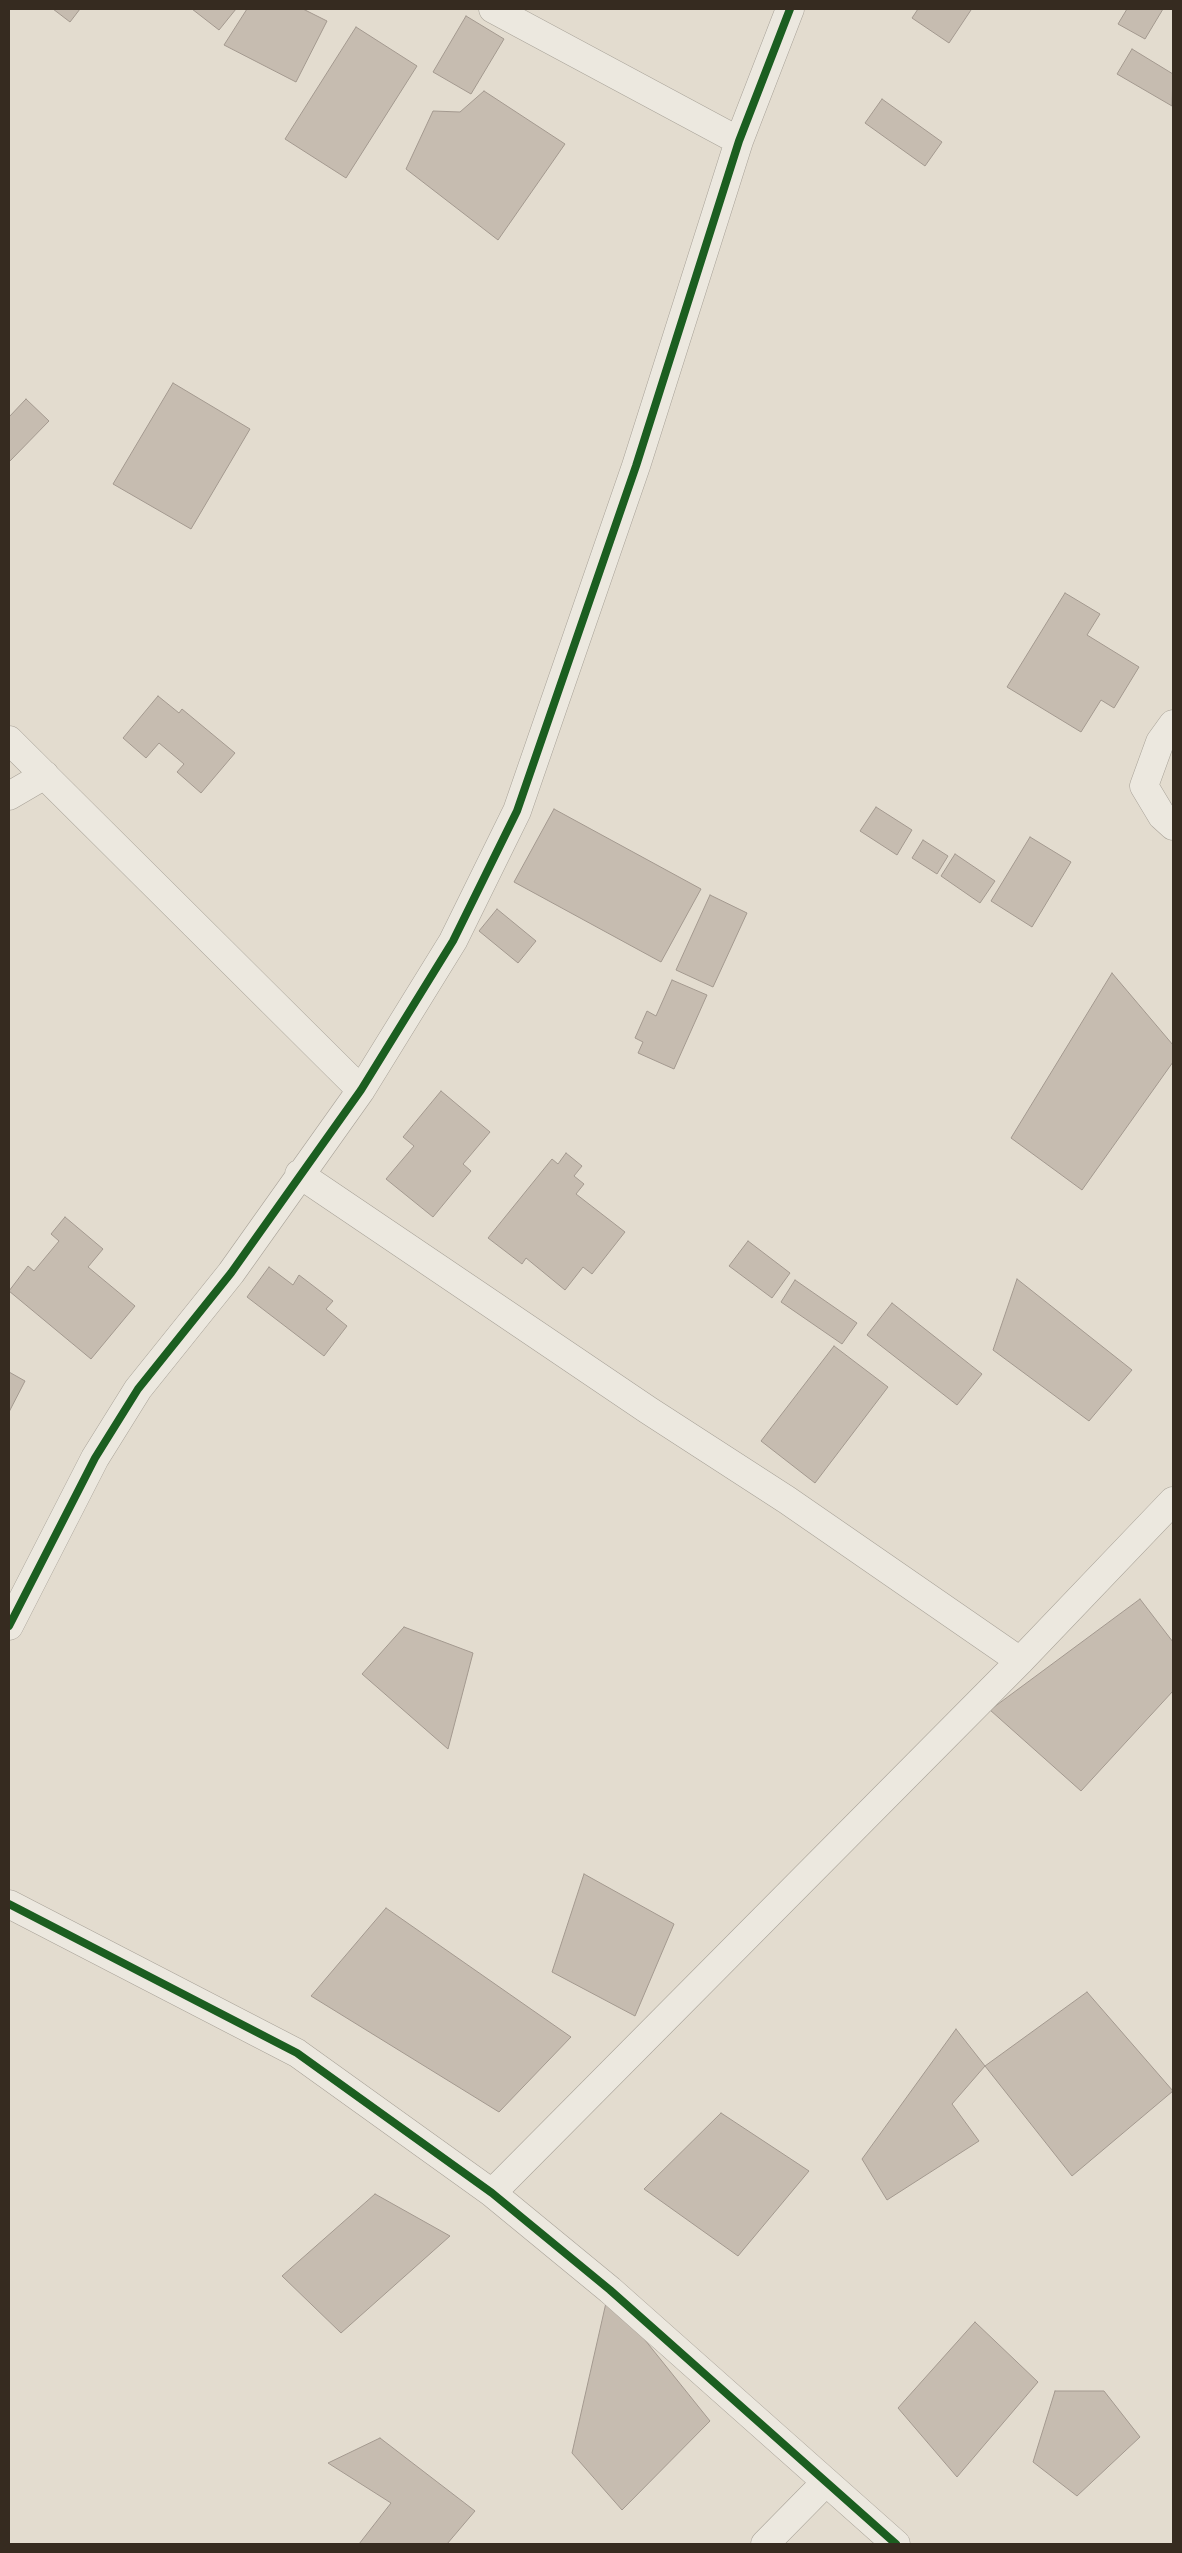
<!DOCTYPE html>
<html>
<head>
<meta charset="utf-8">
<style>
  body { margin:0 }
  #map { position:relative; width:1182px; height:2553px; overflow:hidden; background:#e3dccf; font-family:"IBM Plex Serif",serif }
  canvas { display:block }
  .frame { position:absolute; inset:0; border:10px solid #362b20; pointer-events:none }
</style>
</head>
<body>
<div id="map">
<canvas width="1182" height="2553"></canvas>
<div class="frame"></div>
</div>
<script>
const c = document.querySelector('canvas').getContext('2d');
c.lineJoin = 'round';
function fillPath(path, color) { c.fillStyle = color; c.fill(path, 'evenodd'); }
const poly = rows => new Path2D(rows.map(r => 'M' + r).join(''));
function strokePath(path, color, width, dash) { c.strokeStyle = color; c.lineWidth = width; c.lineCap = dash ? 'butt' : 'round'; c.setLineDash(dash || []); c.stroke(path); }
const building = poly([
  [53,9,80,9,70,22,53,9],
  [192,9,236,9,219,30,192,9],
  [247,9,303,9,327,21,296,82,224,45,247,9],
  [918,9,970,9,971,10,949,43,912,18,918,9],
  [1127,9,1163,9,1145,39,1118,24,1127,9],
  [466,16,504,39,471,94,433,72,466,16],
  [356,27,417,66,346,178,285,139,356,27],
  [1132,49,1173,74,1172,106,1117,74,1132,49],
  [484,91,565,144,498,240,406,169,433,111,460,112,484,91],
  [882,99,942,142,925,166,865,123,882,99],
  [173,383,250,429,191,529,113,484,173,383],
  [26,399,49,421,9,462,9,417,26,399],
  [1065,593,1100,614,1087,635,1139,667,1114,708,1101,700,1081,732,1007,687,1065,593],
  [158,696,179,713,182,709,235,753,201,793,177,772,184,764,159,743,146,758,123,738,158,696],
  [876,807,912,830,897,855,860,831,876,807],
  [554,809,701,889,661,962,514,882,554,809],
  [1030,837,1071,862,1032,927,991,901,1030,837],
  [923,840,948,856,937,874,912,858,923,840],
  [955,854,995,881,980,903,941,876,955,854],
  [710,895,747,913,713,987,676,970,710,895],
  [497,909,536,941,518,963,479,931,497,909],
  [1112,973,1173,1045,1173,1062,1082,1190,1011,1138,1112,973],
  [672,980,707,995,674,1069,638,1053,643,1042,635,1038,647,1011,656,1016,672,980],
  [441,1091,490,1132,463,1164,471,1171,433,1217,386,1179,414,1146,403,1137,441,1091],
  [566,1153,582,1166,574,1176,584,1184,576,1194,625,1232,592,1274,583,1267,565,1290,526,1258,522,1264,488,1238,552,1159,558,1164,566,1153],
  [65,1217,103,1249,88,1267,135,1306,91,1359,9,1291,28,1266,34,1271,59,1241,51,1234,65,1217],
  [748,1241,790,1273,772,1298,729,1266,748,1241],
  [269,1267,293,1285,299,1275,333,1301,326,1309,347,1326,324,1356,247,1297,269,1267],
  [1017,1279,1132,1370,1089,1421,993,1350,1017,1279],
  [795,1280,857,1323,842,1344,781,1302,795,1280],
  [892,1303,982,1374,957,1405,867,1335,892,1303],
  [834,1346,888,1387,815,1483,761,1441,834,1346],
  [9,1372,25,1381,9,1412,9,1372],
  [1140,1599,1173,1642,1173,1691,1081,1791,990,1710,1140,1599],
  [404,1627,473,1653,448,1749,362,1674,404,1627],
  [584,1874,674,1924,635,2016,552,1972,584,1874],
  [386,1908,571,2037,499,2112,311,1996,386,1908],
  [1087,1992,1173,2091,1072,2176,985,2066,1087,1992],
  [956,2029,985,2066,952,2104,979,2141,887,2200,862,2159,956,2029],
  [721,2113,809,2171,738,2256,644,2189,721,2113],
  [375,2194,450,2236,341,2333,282,2276,375,2194],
  [608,2294,710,2421,622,2510,572,2453,608,2294],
  [975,2322,1038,2382,957,2477,898,2408,975,2322],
  [1055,2391,1104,2391,1140,2437,1077,2496,1033,2462,1055,2391],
  [380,2438,475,2511,447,2544,359,2544,391,2503,328,2463,380,2438]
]);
const minor = poly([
  [493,9,739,141],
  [1173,724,1160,742,1144,786,1162,816,1173,826],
  [9,740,361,1090],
  [9,796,45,775],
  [299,1174,648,1410,787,1500,1020,1661],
  [9,1626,95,1458,138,1389,231,1273,361,1090,453,941,517,811,636,466,739,141,790,9],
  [9,1904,297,2053,492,2193,610,2290,896,2544],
  [492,2193,1020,1661,1173,1501],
  [765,2544,825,2483]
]);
const cycleway = poly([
  [9,1626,95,1458,138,1389,231,1273,361,1090,453,941,517,811,636,466,739,141,790,9],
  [9,1904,297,2053,492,2193,610,2290,896,2544]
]);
fillPath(building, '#c6bcb0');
strokePath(building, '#a3998f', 1);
strokePath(minor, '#a8a298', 29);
strokePath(minor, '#ece8df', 28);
strokePath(cycleway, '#1b5e20', 8);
</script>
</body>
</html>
